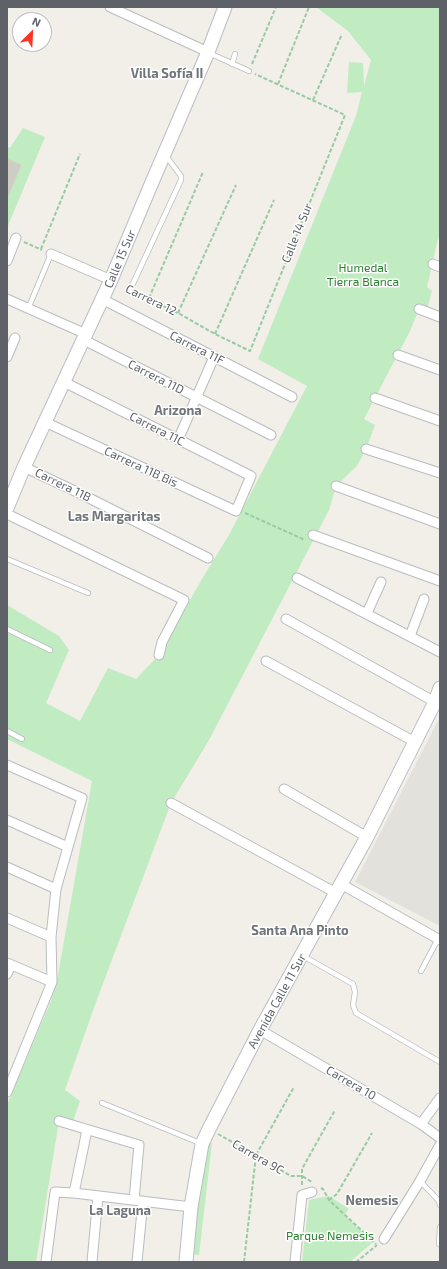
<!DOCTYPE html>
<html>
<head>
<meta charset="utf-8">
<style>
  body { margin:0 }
  #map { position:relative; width:447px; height:1269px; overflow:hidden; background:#f1efe7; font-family:"Exo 2",sans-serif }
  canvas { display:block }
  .frame { position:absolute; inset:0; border:8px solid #5e6268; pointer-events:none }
  .north { position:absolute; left:12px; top:12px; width:40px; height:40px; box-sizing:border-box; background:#fff; border:1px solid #bfc0c3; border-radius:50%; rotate:24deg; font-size:11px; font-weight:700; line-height:16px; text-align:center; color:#5e6268 }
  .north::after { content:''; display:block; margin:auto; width:14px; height:18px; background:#fa3524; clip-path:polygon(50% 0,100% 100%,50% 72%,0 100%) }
</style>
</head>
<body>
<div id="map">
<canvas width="447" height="1269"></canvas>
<div class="frame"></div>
<div class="north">N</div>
</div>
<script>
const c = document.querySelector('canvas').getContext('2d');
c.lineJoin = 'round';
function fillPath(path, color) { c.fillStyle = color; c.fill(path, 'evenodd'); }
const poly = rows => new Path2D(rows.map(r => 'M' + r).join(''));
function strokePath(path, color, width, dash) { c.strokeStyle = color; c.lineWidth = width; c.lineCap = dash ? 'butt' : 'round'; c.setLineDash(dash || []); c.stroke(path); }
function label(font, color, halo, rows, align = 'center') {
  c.font = font + ' "Exo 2",sans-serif'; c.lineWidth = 3; c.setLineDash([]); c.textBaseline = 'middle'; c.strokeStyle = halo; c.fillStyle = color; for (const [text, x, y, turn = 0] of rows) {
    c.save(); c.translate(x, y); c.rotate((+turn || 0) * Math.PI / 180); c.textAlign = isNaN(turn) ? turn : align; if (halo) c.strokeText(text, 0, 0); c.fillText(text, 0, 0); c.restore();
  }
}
const industrial = poly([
  [440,717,440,926,355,882]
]);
const green = poly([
  [316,7,440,7,440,233,437,243,427,287,432,291,428,306,419,309,410,331,364,419,375,425,366,449,357,466,336,486,329,510,209,740,171,803,96,1002,65,1090,80,1101,72,1124,59,1121,36,1262,7,1262,7,1105,51,1001,57,981,92,781,7,739,7,605,59,636,69,650,46,703,80,721,108,668,136,679,159,655,202,579,229,535,307,386,258,359,356,116,362,92,347,93,349,62,363,63,364,86,371,60,348,31],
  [23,128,45,137,7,228,7,146,10,148],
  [207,1143,212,1143,199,1255,192,1254,197,1205],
  [329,1196,349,1209,344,1215,373,1242,350,1262,302,1262,309,1200]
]);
const building = poly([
  [7,159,21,165,7,199,7,159]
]);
const path = poly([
  [252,64,276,7],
  [278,84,309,7],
  [313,100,342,34],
  [24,242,42,250],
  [41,249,80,154],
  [136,293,178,313,215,334,250,351,345,115,255,74],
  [149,298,203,172],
  [178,313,236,185],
  [215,334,274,200],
  [245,513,305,540],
  [218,1134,291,1176,302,1176,312,1182],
  [302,1185,302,1169,335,1110],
  [321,1188,323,1189,329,1200,376,1244],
  [329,1200,337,1194,372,1133],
  [244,1262,256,1155,294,1087],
  [356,1262,377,1245]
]);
const lane = poly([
  [209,53,249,71],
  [232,64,235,54],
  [130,290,181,180,181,176,166,156],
  [28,309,51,254],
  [7,559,88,593],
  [7,629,50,650],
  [7,731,22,739],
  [303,956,353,984,355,992,353,1005,356,1013,440,1062],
  [421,971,438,939],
  [102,1103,200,1143],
  [420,1181,439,1201,440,1205],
  [440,1227,439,1244,440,1245]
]);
const street = poly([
  [110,7,208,52],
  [51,254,111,280],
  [7,261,16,238],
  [433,264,440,267],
  [7,299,86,334],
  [102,299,292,397],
  [419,309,440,317],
  [84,340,271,435],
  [398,355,440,370],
  [7,357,15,338],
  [375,398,440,421],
  [45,422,236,511,251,476,64,382],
  [178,440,214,357],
  [366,449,440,473],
  [24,467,79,493,208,558],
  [336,486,440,524],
  [7,514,184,600,162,642,159,655],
  [313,535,440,581],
  [297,578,440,652],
  [367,613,381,582],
  [286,619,435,702],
  [410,636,424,599],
  [266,661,415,742],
  [7,765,82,798,56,889,51,937,52,982,7,1092],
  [284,789,367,837],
  [171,803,336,893],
  [7,820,68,847],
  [7,867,56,889],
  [341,884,440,940],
  [7,918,51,937],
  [7,963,52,982],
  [7,974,11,965],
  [260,1030,421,1124,440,1138],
  [59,1121,139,1145,134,1200],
  [421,1124,440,1098],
  [74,1193,87,1130],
  [384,1239,420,1181,440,1145],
  [46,1262,55,1192,74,1193,191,1207],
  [92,1262,98,1196],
  [137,1262,143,1201],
  [295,1262,302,1195,312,1192]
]);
const secondary = poly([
  [7,508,24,467,111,280,150,187,208,52,225,7],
  [186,1262,191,1207,202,1144,209,1129,260,1030,367,837,435,702,440,688]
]);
const streetNames = [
  ["Calle 14 Sur",297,233,-68],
  ["Calle 15 Sur",120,259,-67],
  ["Carrera 12",151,300,26],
  ["Carrera 11F",197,348,27],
  ["Carrera 11D",156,377,27],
  ["Carrera 11C",157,429,27],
  ["Carrera 11B Bis",141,467,25],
  ["Carrera 11B",63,485,26],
  ["Avenida Calle 11 Sur",277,1001,-61],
  ["Carrera 10",351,1083,30],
  ["Carrera 9C",258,1157,30]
];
const parkNames = [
  ["Humedal",363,268],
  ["Tierra Blanca",363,282],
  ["Parque Nemesis",330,1236]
];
const neighbourhoodNames = [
  ["Villa Sofía II",167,74],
  ["Arizona",178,411],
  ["Las Margaritas",114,517],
  ["Santa Ana Pinto",300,931],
  ["Nemesis",372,1201],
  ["La Laguna",120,1211]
];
fillPath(industrial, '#e2e1db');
fillPath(green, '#c1ebc1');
fillPath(building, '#cfccc5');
strokePath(building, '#d7d1c4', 1);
strokePath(lane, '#b9bcc1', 6);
strokePath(street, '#b9bcc1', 11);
strokePath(secondary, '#babdc3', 15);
strokePath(path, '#98caa6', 2, [4, 2]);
strokePath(lane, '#fff', 4.5);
strokePath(street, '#fff', 9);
strokePath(secondary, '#fff', 13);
label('12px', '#5e6268', '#fff', streetNames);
label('12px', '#2b8130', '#fff', parkNames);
label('bold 13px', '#6f757a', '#fff', neighbourhoodNames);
</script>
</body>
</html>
